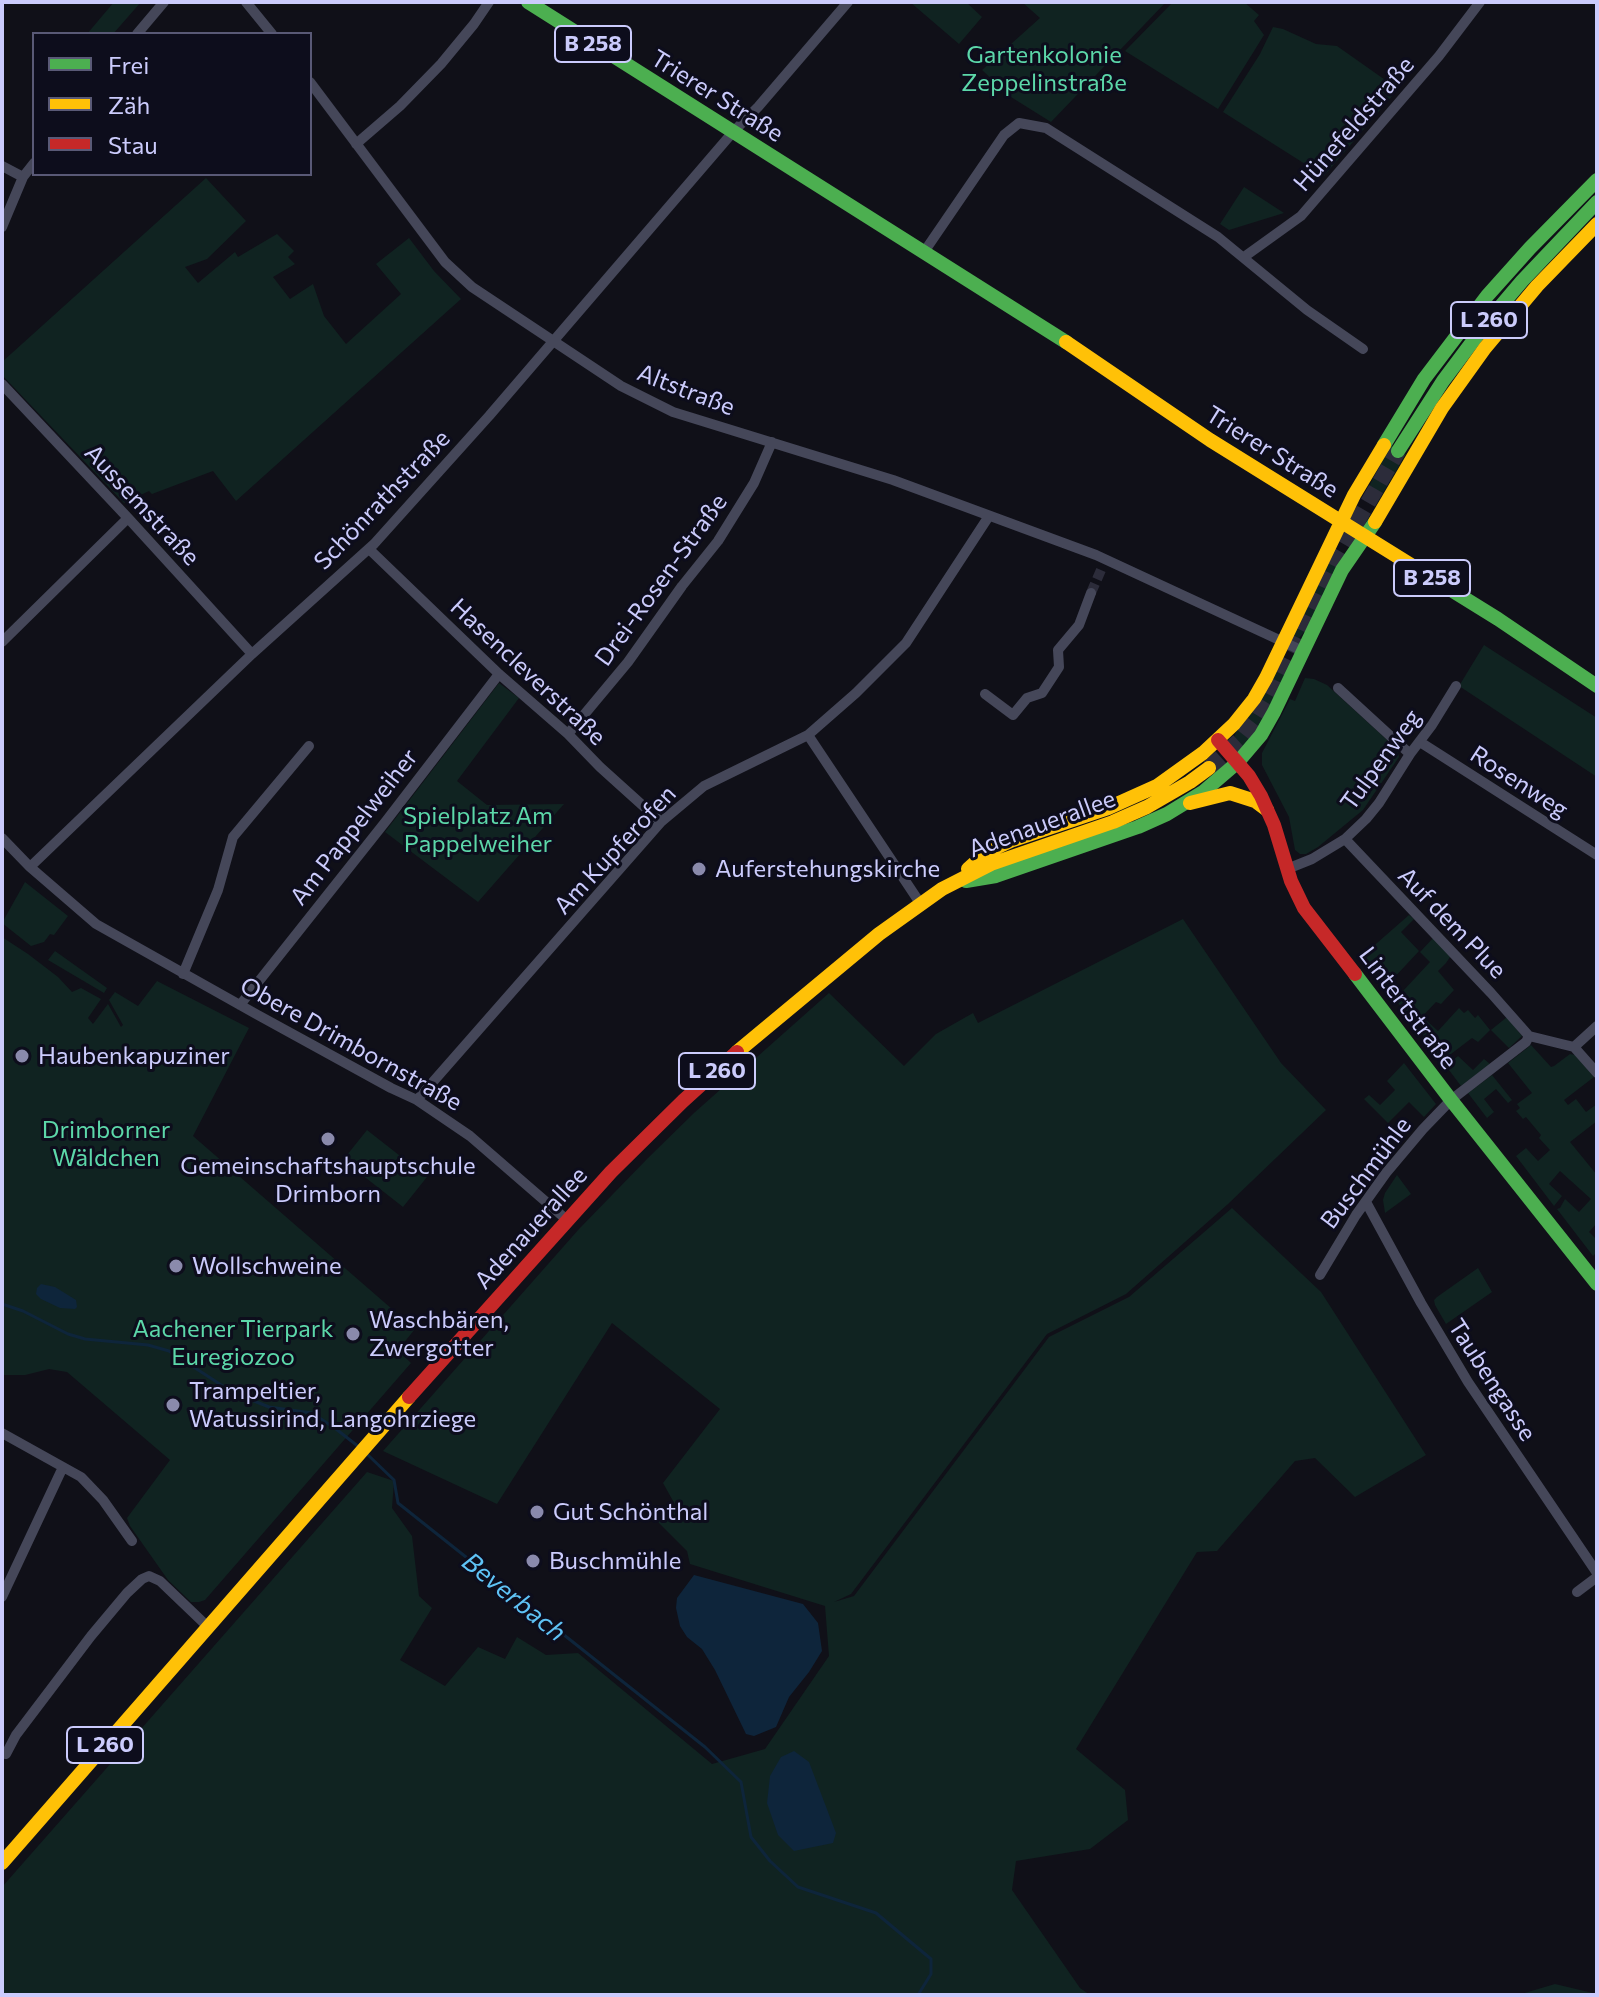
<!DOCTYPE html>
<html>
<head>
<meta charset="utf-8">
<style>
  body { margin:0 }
  #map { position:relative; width:1599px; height:1997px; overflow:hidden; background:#101018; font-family:Commissioner,sans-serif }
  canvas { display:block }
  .frame { position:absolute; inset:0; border:4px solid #cbcbfc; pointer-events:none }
  .legend { position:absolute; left:32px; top:32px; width:280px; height:144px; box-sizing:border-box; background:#0d0d1c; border:2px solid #595976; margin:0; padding:10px 14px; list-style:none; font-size:24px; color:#cbcbfc }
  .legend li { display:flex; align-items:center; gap:16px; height:40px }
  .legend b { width:40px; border:2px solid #595976 }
</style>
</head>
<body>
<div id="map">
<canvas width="1599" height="1997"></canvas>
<div class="frame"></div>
<ul class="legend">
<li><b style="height:10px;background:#4caf50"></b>Frei</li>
<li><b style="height:10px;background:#ffc107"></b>Zäh</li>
<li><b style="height:10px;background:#c62828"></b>Stau</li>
</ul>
</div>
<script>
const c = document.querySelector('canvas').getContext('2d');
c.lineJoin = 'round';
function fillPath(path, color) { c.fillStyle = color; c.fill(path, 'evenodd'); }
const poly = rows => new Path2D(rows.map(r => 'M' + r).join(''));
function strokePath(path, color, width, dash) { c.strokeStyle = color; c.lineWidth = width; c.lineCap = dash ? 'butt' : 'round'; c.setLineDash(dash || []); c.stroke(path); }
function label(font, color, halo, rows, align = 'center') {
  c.font = font + ' Commissioner,sans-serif'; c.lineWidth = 6; c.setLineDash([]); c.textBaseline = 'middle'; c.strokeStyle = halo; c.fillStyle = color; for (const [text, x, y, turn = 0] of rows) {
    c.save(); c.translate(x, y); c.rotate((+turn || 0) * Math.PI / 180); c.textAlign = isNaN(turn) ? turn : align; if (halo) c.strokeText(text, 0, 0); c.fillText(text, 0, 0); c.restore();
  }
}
const green = poly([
  [114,2,141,2,113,34,87,34],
  [910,2,966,2,982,17,959,44],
  [1022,2,1166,2,1051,122,1011,97,982,70,1040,18],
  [1173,2,1244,2,1259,15,1254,21,1264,35,1218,109,1125,51],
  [1273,27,1283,29,1316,44,1337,46,1398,89,1324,176,1223,112,1260,54],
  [206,178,246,221,207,259,185,267,198,283,235,252,238,257,277,234,294,251,288,257,295,264,273,277,290,299,313,284,324,316,346,344,401,294,376,264,409,238,434,271,461,299,236,501,213,471,152,494,149,491,124,503,2,375,2,362],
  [1244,187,1284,213,1229,230,1220,224],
  [1391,444,1401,455,1406,454,1376,505,1365,494],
  [1330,556,1340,562,1305,631,1299,638,1295,638,1294,634],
  [1484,645,1597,718,1597,777,1459,686],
  [1279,668,1287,672,1270,709,1244,748,1239,750,1233,748,1232,741,1238,728],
  [1305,678,1314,679,1327,685,1397,749,1399,757,1363,810,1318,847,1306,854,1300,854,1295,850,1289,817,1262,765,1262,753,1290,699,1295,701],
  [499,683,519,698,457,781,487,805,564,804,478,902,385,832],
  [25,882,68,916,54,935,50,934,44,942,31,946,2,923],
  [1409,915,1414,919,1401,932,1419,951,1391,981,1403,991,1430,962,1420,952,1435,936,1452,954,1446,963,1438,971,1454,990,1441,1004,1436,1002,1415,1024,1361,957],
  [1183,919,1281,1063,1326,1110,1228,1204,1126,1294,1047,1334,851,1594,834,1602,854,1596,1049,1337,1129,1297,1232,1208,1321,1292,1426,1455,1355,1497,1315,1458,1295,1461,1217,1551,1197,1552,1076,1749,1125,1790,1128,1820,1090,1849,1016,1861,1012,1890,1080,1988,1090,1995,2,1995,2,1887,367,1472,394,1481,392,1508,412,1536,419,1596,432,1608,400,1660,445,1686,478,1647,505,1659,517,1637,546,1655,578,1653,712,1764,765,1749,829,1656,825,1606,690,1564,687,1551,658,1522,677,1508,663,1483,720,1409,612,1323,497,1504,383,1451,579,1229,648,1158,694,1113,829,993,904,1066,936,1034,973,1013,978,1023],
  [2,937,28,954,58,977,72,992,81,988,101,999,88,1018,93,1024,108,1004,121,1027,123,1025,109,1000,115,992,138,1006,157,981,249,1028,193,1136,415,1329,398,1350,411,1363,205,1600,199,1602,191,1602,168,1580,130,1526,127,1518,170,1460,67,1372,49,1369,25,1375,2,1375],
  [55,951,107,988,104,993,48,960],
  [1459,1008,1464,1013,1468,1010,1475,1018,1478,1015,1490,1030,1478,1042,1472,1038,1447,1057,1444,1052,1439,1057,1418,1029,1426,1020,1438,1031],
  [1507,1017,1522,1036,1509,1048,1491,1030],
  [1531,1045,1551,1067,1554,1066,1570,1054,1575,1055,1594,1077,1564,1100,1568,1105,1576,1099,1586,1112,1597,1104,1597,1121,1570,1142,1597,1175,1597,1223,1589,1232,1597,1240,1597,1252,1593,1256,1557,1209,1560,1208,1565,1199,1579,1212,1591,1199,1560,1171,1549,1184,1562,1196,1554,1206,1516,1156,1526,1148,1538,1161,1550,1150,1539,1138,1541,1135,1526,1117,1523,1119,1516,1111,1520,1108,1517,1104,1532,1093,1508,1063],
  [1458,1056,1473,1070,1484,1059,1490,1064,1461,1086,1446,1066],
  [1404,1063,1436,1104,1424,1117,1409,1102,1388,1123,1364,1099,1369,1095,1380,1105,1395,1090,1387,1081],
  [1492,1075,1512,1100,1508,1103,1496,1089,1484,1099,1494,1112,1487,1118,1468,1093],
  [367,1130,427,1177,403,1207,343,1160],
  [1397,1175,1411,1194,1385,1213,1383,1200,1385,1193],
  [1478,1268,1492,1292,1446,1324,1435,1305,1434,1300,1437,1297],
  [1555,1984,1597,1994,1597,1995,1518,1995]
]);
const water = poly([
  [41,1284,55,1287,76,1300,77,1307,75,1309,60,1308,41,1299,36,1294,37,1288],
  [694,1575,803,1604,818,1623,822,1651,809,1672,789,1697,776,1727,754,1736,746,1734,715,1670,702,1649,687,1637,680,1626,676,1608,677,1598],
  [794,1751,809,1762,836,1833,833,1843,794,1851,778,1835,767,1803,770,1776,781,1757]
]);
const stream = poly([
  [2,1304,23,1311,68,1334,85,1339,148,1345,169,1351,232,1392,269,1407,312,1413,336,1429,359,1447],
  [368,1455,394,1480,398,1503,705,1747,741,1782,751,1837,770,1861,798,1887,876,1913,931,1959,931,1974,918,1995]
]);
const streetTunnel = poly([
  [1091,593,1101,570]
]);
const primaryTunnel = poly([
  [1209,768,1241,739,1256,720,1270,697,1332,565,1398,451]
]);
const street = poly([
  [246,2,272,34],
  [137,34,164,2],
  [310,82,445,262,472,287,621,386,673,412,893,480,1096,555,1303,651],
  [356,144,400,106,441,64,474,24,489,2],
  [2,166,23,177],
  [2,227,23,177,34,163],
  [924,252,1004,135,1019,123,1046,128,1218,237,1307,310,1363,349],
  [1244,257,1301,216,1439,56,1480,2],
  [2,384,128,518,252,654],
  [369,549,499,674,568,734,600,767,661,822],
  [2,642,128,518],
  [1338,688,1410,754],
  [985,694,1013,715,1027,698,1042,693,1059,667,1058,650,1079,625,1091,593],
  [568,734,628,662,682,586,718,541,754,483,772,442],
  [808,735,920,903],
  [1420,742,1597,855],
  [2,838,30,867,96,924,256,1014,391,1088,417,1100,470,1136,567,1220],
  [1345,839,1491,993,1529,1036],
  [30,867,252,654,374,544,489,416,733,132,758,107,848,2],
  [1287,869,1312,859,1345,839,1366,819,1379,803,1410,754,1432,725,1456,686],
  [183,974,218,890,233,837,309,746],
  [240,1005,386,821,499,674],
  [1529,1036,1574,1047],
  [1574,1047,1597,1073],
  [1574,1047,1597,1026],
  [417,1100,661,822,704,786,808,735,856,693,906,643,989,516],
  [1366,1202,1421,1303,1468,1382,1597,1573],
  [1320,1275,1356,1215,1386,1173,1423,1129,1451,1100,1526,1042,1529,1036],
  [2,1433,81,1477,103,1500,132,1541],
  [1577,1592,1597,1577],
  [2,1597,63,1467],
  [6,1754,16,1735,91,1636,127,1593,142,1579,149,1576,160,1581,207,1626]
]);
const fast = poly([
  [528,2,1066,342],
  [1384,445,1424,379,1487,296,1530,248,1597,180],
  [1398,451,1443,381,1488,321,1522,281,1597,202],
  [1448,588,1498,619,1597,686],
  [966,881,996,876,1138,827,1167,814,1203,792,1238,762,1261,735,1274,712,1342,570,1375,522],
  [1355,974,1451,1100,1597,1284]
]);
const slow = poly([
  [1066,342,1210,440,1448,588],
  [1375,522,1442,408,1485,348,1537,286,1597,224],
  [1190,803,1230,793,1255,801,1267,810],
  [968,869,987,852,1013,840,1108,808,1157,786,1203,753,1234,724,1254,699,1266,678,1354,495,1384,445],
  [737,1052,879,934,942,889,991,864,1113,822,1147,807,1190,782,1209,768],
  [2,1863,409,1397]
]);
const jam = poly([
  [1218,740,1249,776,1261,796,1274,825,1291,881,1304,908,1355,974],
  [409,1397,611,1172,683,1101,737,1052]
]);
const markers = [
  [699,869,8,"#8a8aac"],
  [22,1056,8,"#8a8aac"],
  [328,1139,8,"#8a8aac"],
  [176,1266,8,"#8a8aac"],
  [353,1334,8,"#8a8aac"],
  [173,1405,8,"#8a8aac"],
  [537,1512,8,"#8a8aac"],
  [533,1561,8,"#8a8aac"]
];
const shields = [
  [593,44,76],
  [1489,320,76],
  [1432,578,76],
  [717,1071,76],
  [105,1745,76]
];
const shieldNames = [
  ["B 258",593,44],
  ["L 260",1489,320],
  ["B 258",1432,578],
  ["L 260",717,1071],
  ["L 260",105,1745]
];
const parkNames = [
  ["Gartenkolonie",1044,55],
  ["Zeppelinstraße",1044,83],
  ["Spielplatz Am",478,816],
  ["Pappelweiher",478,844],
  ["Drimborner",106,1130],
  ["Wäldchen",106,1158],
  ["Aachener Tierpark",233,1329],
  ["Euregiozoo",233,1357]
];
const streetNames = [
  ["Trierer Straße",717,96,32],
  ["Hünefeldstraße",1354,124,-49],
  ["Altstraße",686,390,21],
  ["Trierer Straße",1272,452,32],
  ["Schönrathstraße",382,500,-46],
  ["Aussemstraße",142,505,47],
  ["Drei-Rosen-Straße",661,580,-54],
  ["Hasencleverstraße",528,672,43],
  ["Tulpenweg",1381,760,-54],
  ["Rosenweg",1519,782,33],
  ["Adenauerallee",1042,824,-20],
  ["Am Pappelweiher",354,827,-52],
  ["Am Kupferofen",615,850,-47],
  ["Auf dem Plue",1452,923,46],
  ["Lintertstraße",1408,1008,53],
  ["Obere Drimbornstraße",351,1044,29],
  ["Buschmühle",1366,1173,-53],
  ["Adenauerallee",531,1228,-48],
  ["Taubengasse",1492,1380,57]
];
const poiNames = [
  ["Auferstehungskirche",715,869],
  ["Haubenkapuziner",38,1056],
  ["Gemeinschaftshauptschule",328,1166,"center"],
  ["Drimborn",328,1194,"center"],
  ["Wollschweine",192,1266],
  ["Waschbären,",369,1320],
  ["Zwergotter",369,1348],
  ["Trampeltier,",189,1391],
  ["Watussirind, Langohrziege",189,1419],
  ["Gut Schönthal",553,1512],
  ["Buschmühle",549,1561]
];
const waterNames = [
  ["Beverbach",514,1597,39]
];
fillPath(green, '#102321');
fillPath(water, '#0e253b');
strokePath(stream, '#0e253b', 3);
strokePath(streetTunnel, '#2c2c3a', 10, [10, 5]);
strokePath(primaryTunnel, '#2c2c3a', 16, [16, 8]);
strokePath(street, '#454759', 10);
strokePath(fast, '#4caf50', 14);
strokePath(slow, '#ffc107', 14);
strokePath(jam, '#c62828', 14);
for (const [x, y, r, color] of markers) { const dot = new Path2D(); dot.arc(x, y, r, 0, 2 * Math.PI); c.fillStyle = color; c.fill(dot); strokePath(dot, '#0d0d1c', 3); }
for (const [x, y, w] of shields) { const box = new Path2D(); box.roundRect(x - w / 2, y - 18, w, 36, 6); c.fillStyle = '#0d0d1c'; c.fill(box); strokePath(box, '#cbcbfc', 2); }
label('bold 22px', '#cbcbfc', null, shieldNames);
label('24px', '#5cd7a9', '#0d0d1c', parkNames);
label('24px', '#cbcbfc', '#0d0d1c', streetNames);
label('24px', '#cbcbfc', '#0d0d1c', poiNames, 'left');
label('italic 26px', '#5fc3f6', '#0d0d1c', waterNames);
</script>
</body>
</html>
